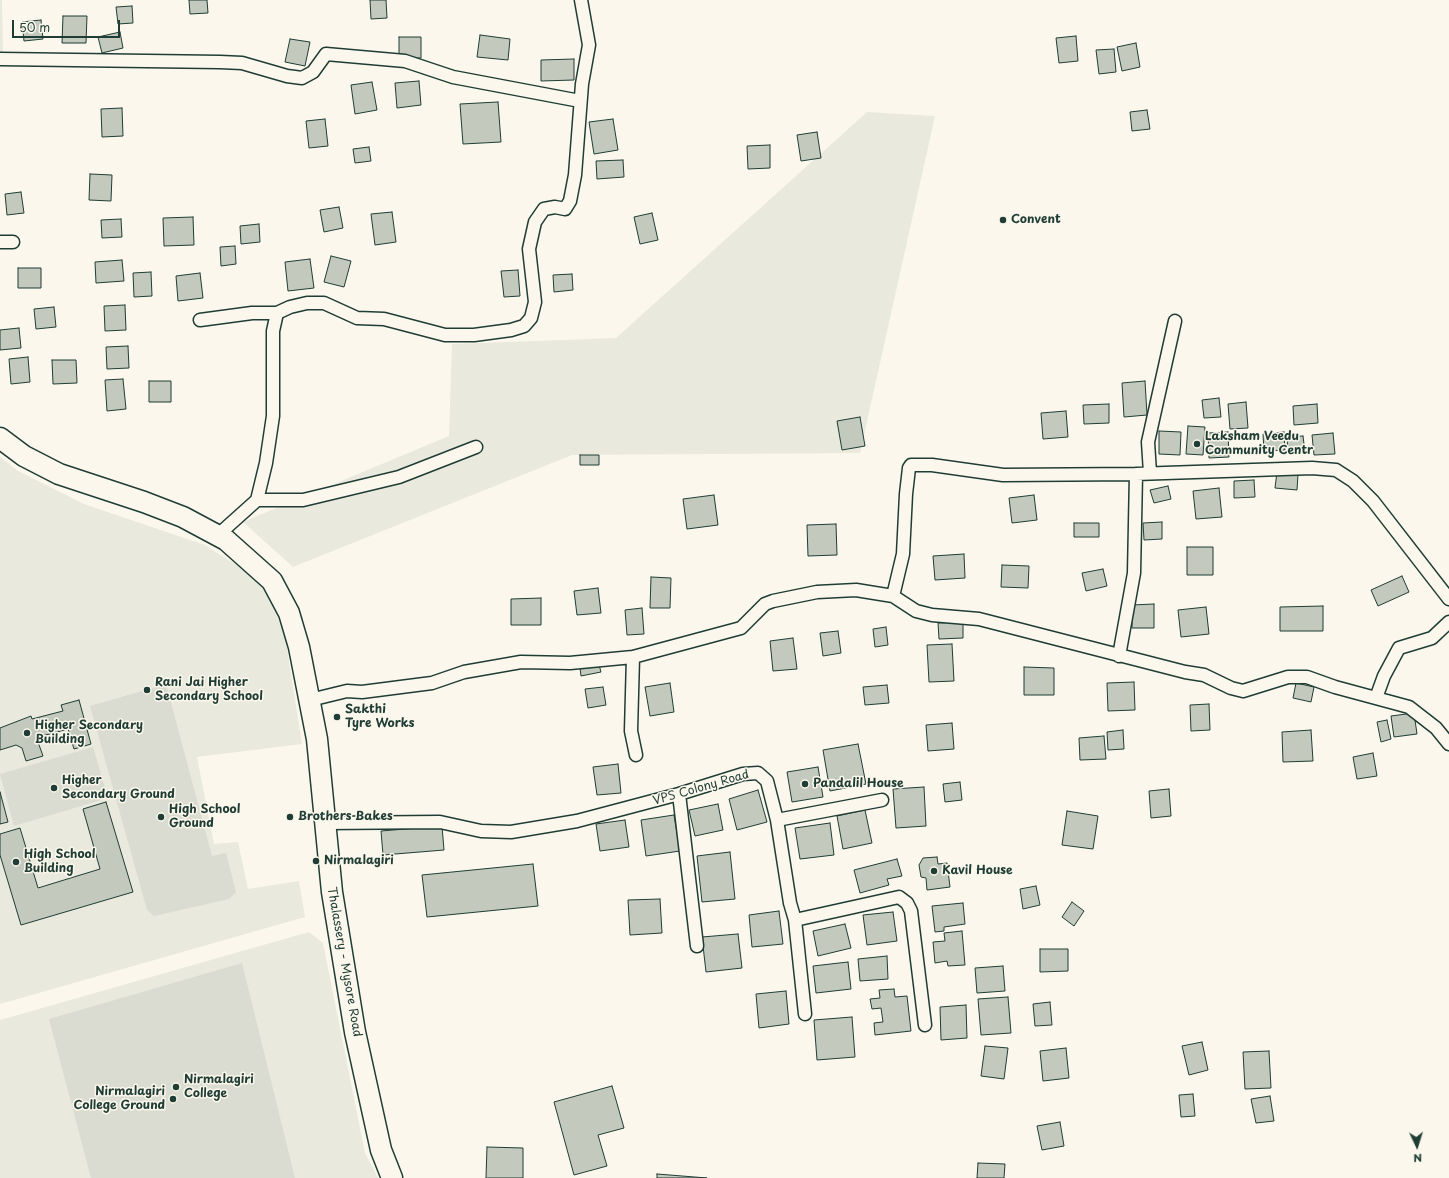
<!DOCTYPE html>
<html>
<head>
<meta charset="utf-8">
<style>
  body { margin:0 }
  #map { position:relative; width:1449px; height:1178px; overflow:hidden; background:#fbf7ec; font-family:"Playpen Sans",sans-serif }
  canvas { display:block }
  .north { position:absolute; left:1397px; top:1126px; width:40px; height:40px; -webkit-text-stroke:3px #fbf7ec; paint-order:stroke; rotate:176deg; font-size:11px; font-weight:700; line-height:16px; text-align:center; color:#1f3d34 }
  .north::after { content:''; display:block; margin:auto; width:14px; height:18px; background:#1f3d34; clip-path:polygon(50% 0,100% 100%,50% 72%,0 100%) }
  .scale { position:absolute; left:12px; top:20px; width:108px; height:18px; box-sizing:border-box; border:2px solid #1f3d34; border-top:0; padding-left:5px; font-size:12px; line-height:14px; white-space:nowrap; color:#1f3d34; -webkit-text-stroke:3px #fbf7ec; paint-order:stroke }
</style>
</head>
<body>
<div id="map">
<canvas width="1449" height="1178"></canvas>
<div class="north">N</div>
<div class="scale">50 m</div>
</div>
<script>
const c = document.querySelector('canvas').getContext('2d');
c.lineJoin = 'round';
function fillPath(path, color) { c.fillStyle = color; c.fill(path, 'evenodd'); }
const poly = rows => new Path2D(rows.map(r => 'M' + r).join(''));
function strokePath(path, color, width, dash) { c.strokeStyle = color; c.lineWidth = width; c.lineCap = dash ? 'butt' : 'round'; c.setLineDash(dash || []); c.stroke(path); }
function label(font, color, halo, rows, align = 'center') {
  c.font = font + ' "Playpen Sans",sans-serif'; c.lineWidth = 3; c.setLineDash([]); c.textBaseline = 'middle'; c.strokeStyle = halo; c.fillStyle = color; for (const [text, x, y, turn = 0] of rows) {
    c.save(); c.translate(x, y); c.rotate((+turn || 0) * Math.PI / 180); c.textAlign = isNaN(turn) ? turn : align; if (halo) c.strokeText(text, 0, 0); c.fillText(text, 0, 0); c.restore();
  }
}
const built = poly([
  [0,0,2,0,3,53,0,53],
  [867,112,935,116,860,453,572,455,293,567,243,522,449,436,452,344,616,338],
  [0,457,18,471,84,504,205,545,238,566,260,584,274,609,285,636,302,744,197,757,214,844,238,842,248,889,299,881,305,917,0,1004],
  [309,932,323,943,365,1153,378,1178,0,1178,0,1020]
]);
const green = poly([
  [166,684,212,856,226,853,236,892,229,899,154,916,147,910,90,706],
  [93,747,108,798,14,826,0,774],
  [242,963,295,1178,91,1178,49,1019]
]);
const building = poly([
  [189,0,207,0,208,13,190,14,189,0],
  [370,0,386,0,387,18,371,19,370,0],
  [132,6,133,23,118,24,116,7,132,6],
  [63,16,87,16,86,43,62,43,63,16],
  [41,20,43,39,24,41,22,22,41,20],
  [120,32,123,48,102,53,98,37,120,32],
  [480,35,510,39,508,60,477,57,480,35],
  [1076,36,1078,61,1059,63,1056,38,1076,36],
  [399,37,421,37,421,58,399,58,399,37],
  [290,39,310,42,305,66,285,62,290,39],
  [1136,43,1140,67,1122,71,1117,47,1136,43],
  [1114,49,1116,72,1099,74,1096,50,1114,49],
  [574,59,574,80,541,81,541,60,574,59],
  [419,81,421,105,397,108,395,83,419,81],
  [372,82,377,110,355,114,351,85,372,82],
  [498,102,501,142,463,144,460,104,498,102],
  [122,108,123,136,102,137,101,109,122,108],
  [1147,110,1150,129,1132,131,1130,112,1147,110],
  [325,119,328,146,309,148,306,121,325,119],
  [613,119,618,150,594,154,589,122,613,119],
  [817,132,821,158,801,161,797,135,817,132],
  [770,145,770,168,748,169,747,146,770,145],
  [369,147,371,161,355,163,353,149,369,147],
  [623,160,624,177,597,179,596,161,623,160],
  [90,174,112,175,111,201,89,200,90,174],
  [21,192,24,213,7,215,5,194,21,192],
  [339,207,343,228,324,232,320,210,339,207],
  [392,212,396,242,375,245,371,214,392,212],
  [652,213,658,240,640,244,634,217,652,213],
  [193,217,194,245,164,246,163,218,193,217],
  [121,219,122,237,102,238,101,220,121,219],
  [259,224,260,242,241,244,240,226,259,224],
  [235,246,236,264,221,266,220,247,235,246],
  [331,256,351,261,344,287,324,282,331,256],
  [310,259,314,288,288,291,285,262,310,259],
  [122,260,124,281,96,283,95,262,122,260],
  [18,268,41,268,41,288,18,288,18,268],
  [518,270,520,296,504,297,501,271,518,270],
  [151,272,152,296,134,297,133,273,151,272],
  [200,273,203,298,178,301,176,276,200,273],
  [572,274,573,290,554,292,553,275,572,274],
  [125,305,126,330,105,331,104,306,125,305],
  [54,307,56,327,36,329,34,309,54,307],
  [19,328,21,348,0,350,0,330,19,328],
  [128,346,129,368,107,369,106,347,128,346],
  [28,357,30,382,11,384,9,359,28,357],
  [52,360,76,360,77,383,53,384,52,360],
  [123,379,126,409,107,411,105,380,123,379],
  [149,381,171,381,171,402,149,402,149,381],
  [1145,381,1147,415,1124,417,1122,383,1145,381],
  [1219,398,1221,417,1204,418,1202,400,1219,398],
  [1246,402,1248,428,1230,429,1228,404,1246,402],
  [1109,404,1109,423,1084,424,1083,405,1109,404],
  [1317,404,1318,423,1294,425,1293,406,1317,404],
  [1066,411,1068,437,1043,439,1041,413,1066,411],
  [860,417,865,446,842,450,837,421,860,417],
  [1188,426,1205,427,1203,455,1186,454,1188,426],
  [1159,431,1181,432,1180,455,1159,454,1159,431],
  [1228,432,1229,457,1209,458,1208,433,1228,432],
  [1284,432,1285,450,1264,451,1263,434,1284,432],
  [1333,433,1335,454,1314,455,1312,435,1333,433],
  [1303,436,1305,452,1288,453,1287,437,1303,436],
  [580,455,599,455,599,465,580,465,580,455],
  [1277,472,1298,474,1297,490,1275,488,1277,472],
  [1254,480,1255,497,1234,498,1234,481,1254,480],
  [1168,486,1171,499,1154,503,1150,490,1168,486],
  [1219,488,1222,517,1196,519,1193,491,1219,488],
  [714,495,718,525,687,529,683,499,714,495],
  [1034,495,1037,520,1012,523,1009,498,1034,495],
  [1162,522,1162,539,1144,540,1143,523,1162,522],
  [1074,523,1099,523,1099,537,1074,537,1074,523],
  [836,524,837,555,808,556,807,525,836,524],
  [1187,547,1213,547,1213,575,1187,575,1187,547],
  [964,554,965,578,935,580,933,556,964,554],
  [1002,565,1029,566,1028,588,1001,587,1002,565],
  [1103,569,1107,586,1086,591,1082,573,1103,569],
  [1402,576,1409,592,1378,606,1371,590,1402,576],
  [651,577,671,578,670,608,650,608,651,577],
  [598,588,601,613,577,615,574,591,598,588],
  [541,598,541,625,511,625,511,599,541,598],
  [1154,604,1154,628,1132,628,1132,605,1154,604],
  [1323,606,1323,631,1280,631,1280,607,1323,606],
  [1206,607,1209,634,1181,637,1178,610,1206,607],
  [642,608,644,634,627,635,625,610,642,608],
  [963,622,963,638,939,639,938,623,963,622],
  [886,627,888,645,875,647,873,629,886,627],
  [838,631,841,653,823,656,820,633,838,631],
  [793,638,797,669,773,671,770,641,793,638],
  [952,644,954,681,929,682,927,645,952,644],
  [599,665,601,672,581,676,580,668,599,665],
  [1024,667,1054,668,1054,695,1024,695,1024,667],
  [1134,682,1135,710,1108,711,1107,683,1134,682],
  [670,683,674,712,650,716,645,687,670,683],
  [1296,683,1314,687,1311,702,1293,698,1296,683],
  [887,685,889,703,865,705,863,687,887,685],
  [603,687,606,705,588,708,585,689,603,687],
  [79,700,91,744,74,749,68,729,42,736,38,742,43,756,26,761,22,748,16,745,0,750,0,728,31,716,32,719,63,711,61,705,79,700],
  [1209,704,1210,730,1191,731,1190,705,1209,704],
  [1414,713,1417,734,1394,737,1391,716,1414,713],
  [1387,720,1391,739,1381,742,1377,722,1387,720],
  [952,723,954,749,928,751,926,725,952,723],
  [1123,730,1124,749,1108,750,1107,732,1123,730],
  [1311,730,1313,761,1283,762,1282,732,1311,730],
  [1104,736,1106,759,1080,760,1079,738,1104,736],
  [858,744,866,784,830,791,823,750,858,744],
  [1373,753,1377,776,1357,779,1353,757,1373,753],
  [618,764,621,793,597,795,593,767,618,764],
  [818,767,823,797,792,802,787,772,818,767],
  [960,782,962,800,945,802,943,784,960,782],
  [924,787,926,826,896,828,893,789,924,787],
  [1169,789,1171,816,1151,818,1149,791,1169,789],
  [758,790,767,822,737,830,729,799,758,790],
  [0,792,8,822,0,824,0,792],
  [106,802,133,892,21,925,0,855,0,834,20,828,38,888,100,869,83,809,106,802],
  [718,804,723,830,695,836,689,810,718,804],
  [865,810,872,843,843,849,837,816,865,810],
  [1067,811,1098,816,1093,849,1062,845,1067,811],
  [674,815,680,851,646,856,641,820,674,815],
  [625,820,629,847,600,851,596,824,625,820],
  [830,823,834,855,800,859,795,828,830,823],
  [442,826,444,850,383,855,381,831,442,826],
  [730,852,735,899,702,902,697,856,730,852],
  [937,857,938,864,947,863,950,887,927,890,926,878,921,877,919,865,923,858,937,857],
  [897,859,902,876,887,879,889,885,860,893,854,870,897,859],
  [533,864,538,906,427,917,422,875,533,864],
  [1036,886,1040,905,1023,909,1020,889,1036,886],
  [660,899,662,933,630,935,628,900,660,899],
  [1072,902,1084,911,1074,926,1062,917,1072,902],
  [963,903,965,924,944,927,944,931,935,932,932,906,963,903],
  [779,911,783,944,752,947,749,915,779,911],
  [893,912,897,941,867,945,863,915,893,912],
  [845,924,851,948,818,956,813,931,845,924],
  [962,931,965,965,948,966,947,961,935,963,933,942,945,941,944,933,962,931],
  [738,934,742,968,706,972,702,937,738,934],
  [1040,949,1068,949,1068,971,1040,972,1040,949],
  [887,956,888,979,860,981,858,959,887,956],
  [848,962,851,989,816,993,813,966,848,962],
  [1003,966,1005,991,977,993,975,968,1003,966],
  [894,989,895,997,907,996,911,1031,875,1035,874,1023,883,1022,881,1008,872,1009,870,999,880,998,879,990,894,989],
  [786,991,789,1024,759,1028,756,994,786,991],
  [1008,997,1011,1033,981,1035,978,999,1008,997],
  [1050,1002,1052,1025,1035,1026,1033,1004,1050,1002],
  [966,1005,967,1038,941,1040,940,1007,966,1005],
  [852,1017,855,1057,817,1060,814,1020,852,1017],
  [1202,1042,1208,1070,1189,1075,1182,1046,1202,1042],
  [985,1046,1008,1048,1004,1079,981,1076,985,1046],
  [1066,1048,1069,1078,1043,1081,1040,1051,1066,1048],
  [1269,1051,1271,1088,1245,1089,1243,1052,1269,1051],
  [612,1086,624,1128,598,1135,607,1166,574,1175,554,1102,612,1086],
  [1193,1094,1195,1116,1181,1117,1179,1095,1193,1094],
  [1270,1096,1274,1121,1256,1123,1251,1099,1270,1096],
  [1060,1122,1064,1146,1042,1150,1037,1126,1060,1122],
  [487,1147,523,1148,523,1178,486,1178,487,1147],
  [978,1163,1005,1164,1004,1178,977,1178,978,1163],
  [657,1174,707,1178,657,1178,657,1174]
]);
const street = poly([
  [0,59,220,62,242,63,287,76,302,78,313,72,326,54,405,61,453,77,580,101],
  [0,242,13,242],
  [200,320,252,313,277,313],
  [1150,473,1148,442,1175,321],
  [257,500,303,500,399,477,476,447],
  [218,535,257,500,266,463,273,416,273,331,277,313,290,307,307,303,324,303,357,318,384,319,445,335,474,335,511,330,524,326,531,318,535,302,529,249,535,222,544,209,555,207,565,209,570,201,575,175,582,84,589,45,581,0],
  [893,596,903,554,906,494,909,468,911,465,932,465,1003,475,1136,474],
  [1119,656,1134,573,1136,474,1312,468,1336,470,1353,481,1373,501,1449,599],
  [633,657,631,731,636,755],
  [1376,698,1384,676,1399,648,1432,638,1449,622],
  [310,700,347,691,362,692,432,683,464,672,521,662,570,663,633,657,741,628,765,604,773,601,817,592,856,590,893,596,916,611,932,615,979,619,1185,672,1204,675,1231,688,1243,691,1288,677,1307,677,1335,687,1409,707,1436,728,1449,744],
  [679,794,697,946],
  [777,820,882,800],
  [325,823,440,822,481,831,511,832,577,821,679,794,743,774,758,773,767,781,777,820,790,903,795,920,899,897,907,903,911,911,925,1025],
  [795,920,805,1014]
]);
const primary = poly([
  [0,438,24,456,59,474,144,502,183,517,226,540,272,581,289,613,299,647,317,739,332,892,355,1032,381,1150,392,1178]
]);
const markers = [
  [1003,220,4,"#1f3d34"],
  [1197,444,4,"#1f3d34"],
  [147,690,4,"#1f3d34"],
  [337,717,4,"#1f3d34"],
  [27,733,4,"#1f3d34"],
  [805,784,4,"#1f3d34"],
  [54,788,4,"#1f3d34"],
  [161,817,4,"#1f3d34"],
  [290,817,4,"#1f3d34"],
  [316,861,4,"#1f3d34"],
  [16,862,4,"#1f3d34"],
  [934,871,4,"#1f3d34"],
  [176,1087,4,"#1f3d34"],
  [173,1099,4,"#1f3d34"]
];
const poiNames = [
  ["Convent",1011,220],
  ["Laksham Veedu",1205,437],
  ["Community Centr",1205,451],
  ["Rani Jai Higher",155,683],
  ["Secondary School",155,697],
  ["Sakthi",345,710],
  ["Tyre Works",345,724],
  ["Higher Secondary",35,726],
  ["Building",35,740],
  ["Higher",62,781],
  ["Secondary Ground",62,795],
  ["Pandalil House",813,784],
  ["High School",169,810],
  ["Ground",169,824],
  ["Brothers Bakes",298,817],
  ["High School",24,855],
  ["Building",24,869],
  ["Nirmalagiri",324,861],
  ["Kavil House",942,871],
  ["Nirmalagiri",184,1080],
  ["College",184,1094],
  ["Nirmalagiri",165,1092,"right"],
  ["College Ground",165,1106,"right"]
];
const streetNames = [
  ["VPS Colony Road",701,788,-16],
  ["Thalassery - Mysore Road",344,962,80]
];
fillPath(built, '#eae9de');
fillPath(green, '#dbdcd1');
fillPath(building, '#c4c9be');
strokePath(building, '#1f3d34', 1);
strokePath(street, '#1f3d34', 15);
strokePath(primary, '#1f3d34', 23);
strokePath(street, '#fbf7ec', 12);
strokePath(primary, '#fbf7ec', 20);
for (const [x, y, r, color] of markers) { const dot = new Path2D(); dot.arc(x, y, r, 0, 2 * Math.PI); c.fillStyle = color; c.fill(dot); strokePath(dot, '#fbf7ec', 1.5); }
label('bold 12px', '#1f3d34', '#fbf7ec', poiNames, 'left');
label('12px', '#1f3d34', '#fbf7ec', streetNames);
</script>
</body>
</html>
